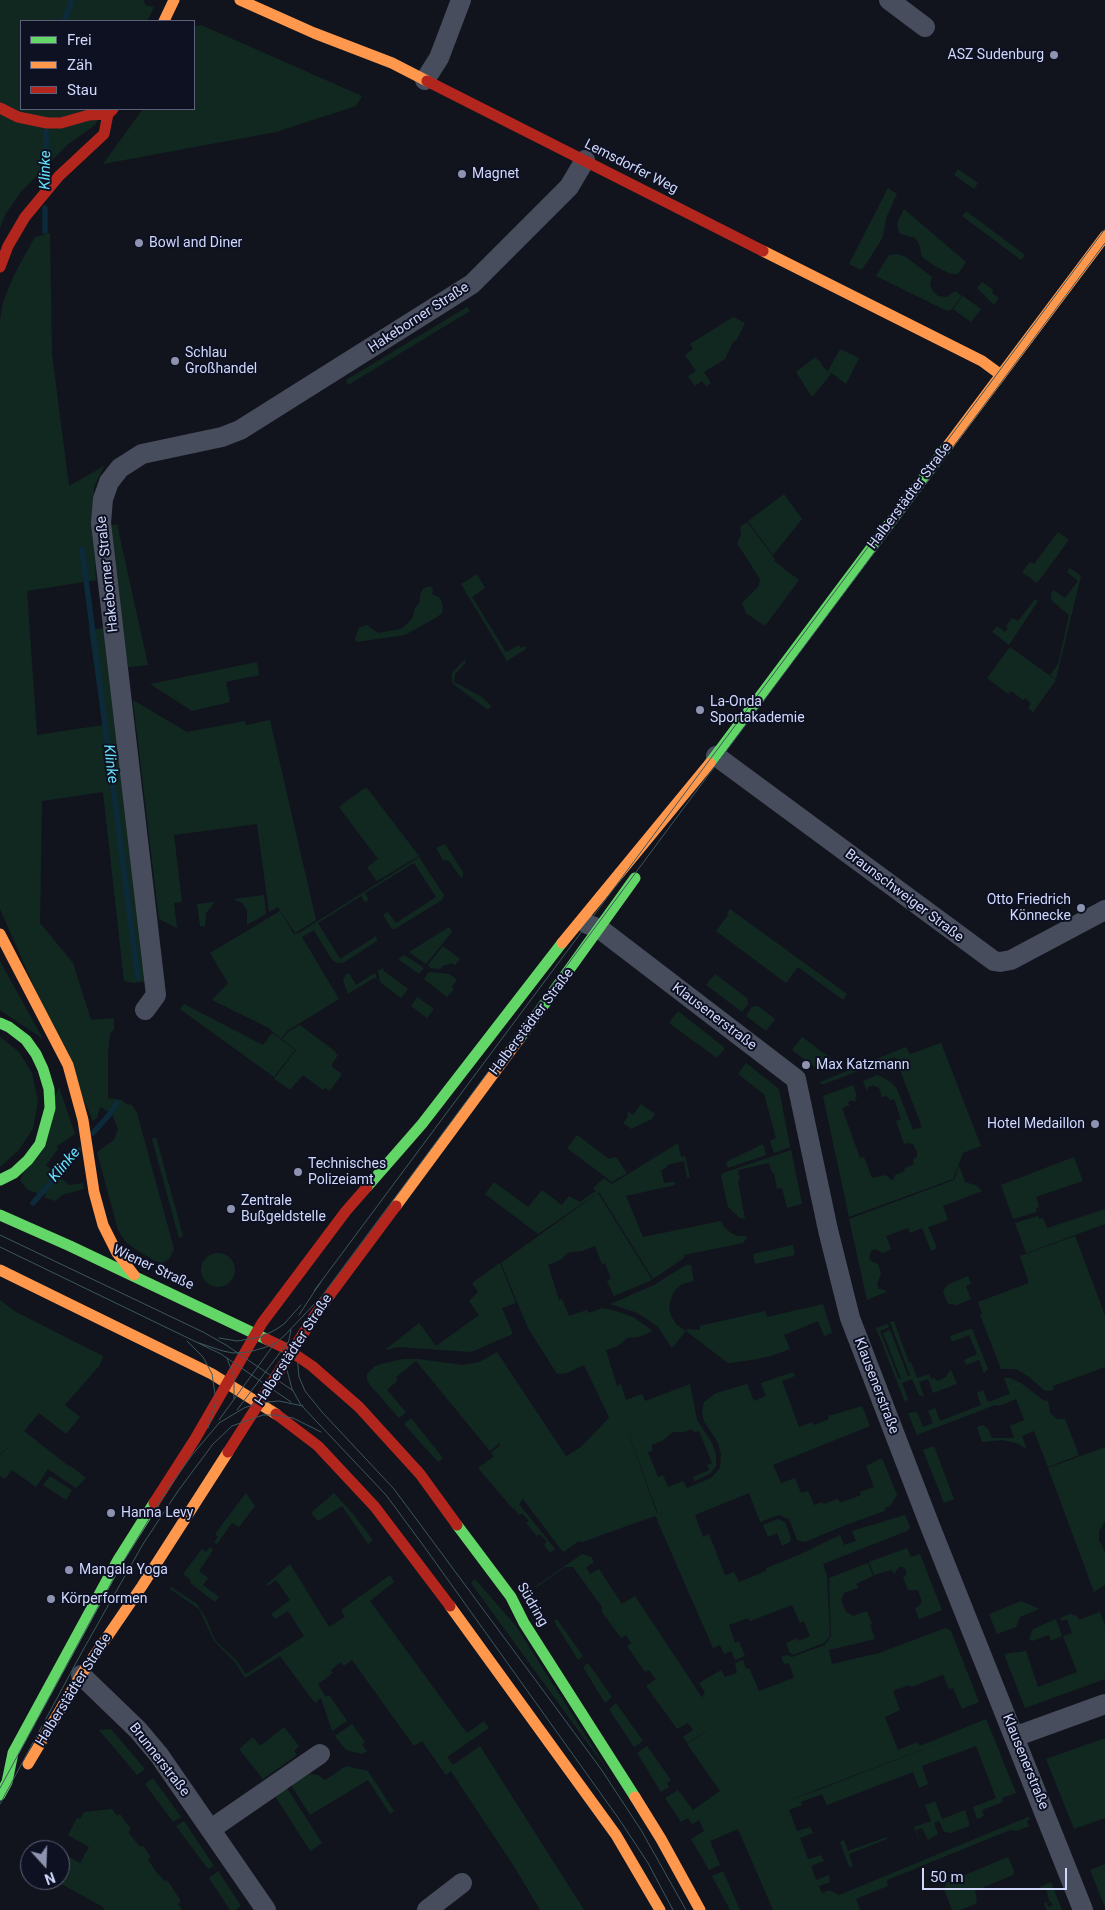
<!DOCTYPE html>
<html>
<head>
<meta charset="utf-8">
<style>
  body { margin:0 }
  #map { position:relative; width:1105px; height:1910px; overflow:hidden; background:#12141d; font-family:Roboto,sans-serif }
  canvas { display:block }
  .legend { position:absolute; left:20px; top:20px; width:175px; height:90px; box-sizing:border-box; background:#0e1121; border:1px solid #5c6179; margin:0; padding:6px 9px; list-style:none; font-size:15px; color:#d0d8fd }
  .legend li { display:flex; align-items:center; gap:10px; height:25px }
  .legend b { width:25px; border:1px solid #5c6179 }
  .north { position:absolute; left:20px; top:1840px; width:50px; height:50px; box-sizing:border-box; background:#0e1121; border:1px solid #5c6179; border-radius:50%; rotate:160deg; font-size:14px; font-weight:700; line-height:20px; text-align:center; color:#d0d8fd }
  .north::after { content:''; display:block; margin:auto; width:18px; height:22px; background:#8e93af; clip-path:polygon(50% 0,100% 100%,50% 72%,0 100%) }
  .scale { position:absolute; left:922px; top:1868px; width:145px; height:22px; box-sizing:border-box; border:2px solid #d0d8fd; border-top:0; padding-left:6px; font-size:15px; line-height:18px; white-space:nowrap; color:#d0d8fd; -webkit-text-stroke:4px #0e1121; paint-order:stroke }
</style>
</head>
<body>
<div id="map">
<canvas width="1105" height="1910"></canvas>
<ul class="legend">
<li><b style="height:6px;background:#63d668"></b>Frei</li>
<li><b style="height:6px;background:#ff974d"></b>Zäh</li>
<li><b style="height:6px;background:#b3261e"></b>Stau</li>
</ul>
<div class="north">N</div>
<div class="scale">50 m</div>
</div>
<script>
const c = document.querySelector('canvas').getContext('2d');
c.lineJoin = 'round';
function fillPath(path, color) { c.fillStyle = color; c.fill(path, 'evenodd'); }
const poly = rows => new Path2D(rows.map(r => 'M' + r).join(''));
function strokePath(path, color, width, dash) { c.strokeStyle = color; c.lineWidth = width; c.lineCap = dash ? 'butt' : 'round'; c.setLineDash(dash || []); c.stroke(path); }
function label(font, color, halo, rows, align = 'center') {
  c.font = font + ' Roboto,sans-serif'; c.lineWidth = 4; c.setLineDash([]); c.textBaseline = 'middle'; c.strokeStyle = halo; c.fillStyle = color; for (const [text, x, y, turn = 0] of rows) {
    c.save(); c.translate(x, y); c.rotate((+turn || 0) * Math.PI / 180); c.textAlign = isNaN(turn) ? turn : align; if (halo) c.strokeText(text, 0, 0); c.fillText(text, 0, 0); c.restore();
  }
}
const green = poly([
  [0,0,144,0,145,5,154,7,147,21,21,21,21,109,104,109,95,125,66,146,20,193,5,215,0,228],
  [201,25,362,96,356,106,276,132,103,164,143,109,194,109,194,26],
  [958,169,978,183,974,189,954,175],
  [888,188,897,194,886,218,883,237,868,261,861,270,849,264],
  [904,209,966,262,958,274,951,274,933,265,922,257,919,244,915,238,901,234,899,232,897,223],
  [966,211,1025,255,1021,260,962,216],
  [50,233,52,354,69,486,104,466,94,487,93,526,96,580,27,591,37,735,103,725,89,630,104,628,149,981,134,983,124,981,103,792,42,801,40,923,73,963,91,1020,114,1018,114,1029,110,1034,108,1052,108,1098,121,1100,126,1104,132,1105,137,1113,174,1249,169,1259,163,1263,155,1261,135,1249,125,1241,118,1230,97,1152,114,1140,118,1129,112,1114,100,1107,97,1118,93,1121,0,909,0,321,3,302,14,275,35,237],
  [897,254,906,257,932,277,930,285,932,290,938,296,947,297,955,291,962,296,951,310,947,311,876,276,887,258,890,255],
  [982,282,993,290,992,293,999,298,994,305,977,288],
  [963,296,981,309,971,322,953,309],
  [467,307,470,311,348,385,346,380],
  [733,317,745,323,736,341,734,340,725,359,704,372,711,383,706,386,702,381,695,386,688,376,696,371,685,355,693,349,690,344],
  [840,349,859,358,846,384,830,372,831,374,812,397,796,372,815,357,822,364,822,366,828,371],
  [784,494,802,519,773,555,748,521],
  [747,522,775,559,774,561,799,580,765,626,746,613,742,603,759,586,760,579,737,543,741,535,740,527],
  [117,524,148,665,128,667,110,526],
  [1058,532,1069,540,1037,583,1022,572,1030,562,1034,564],
  [1070,568,1081,576,1056,679,1050,675,1058,664,1069,615,1052,601,1051,593,1053,590,1065,598,1078,581,1067,572],
  [477,574,485,588,472,597,506,652,519,645,521,648,525,646,526,649,507,661,461,584],
  [429,586,433,588,432,594,440,598,443,607,442,613,437,617,405,635,356,642,355,638,359,628,367,625,378,633,401,629,412,619,415,608,420,602,420,595,423,589],
  [1035,599,1038,601,1009,645,992,632,997,626,1005,632,1008,628,1006,626,1012,618,1018,621],
  [1010,647,1056,680,1033,712,1028,708,1031,703,1025,698,1023,700,1011,691,1008,694,987,678],
  [465,659,465,663,455,674,454,682,482,697,491,706,488,710,452,683,452,673],
  [257,662,259,675,226,682,230,702,192,711,150,684],
  [133,700,187,732,245,721,246,725,270,720,316,920,295,933,278,907,269,912,257,824,174,835,182,902,174,903,177,928,159,919],
  [367,788,419,856,377,881,367,867,378,859,339,807,363,789],
  [445,844,463,872,463,876,461,878,449,861,443,860,436,848],
  [419,857,444,895,442,900,395,929,392,929,383,915,388,912,396,923,436,897,414,863,365,893,369,900,365,902,361,896,318,923,340,959,376,936,377,941,343,963,338,963,332,960,314,930,302,937,339,999,287,1031,281,1039,269,1028,212,1000,228,983,210,953,280,911,294,934,299,933],
  [264,895,266,914,247,925,247,910,242,903,234,899],
  [215,902,206,913,205,926,200,926,197,904],
  [730,909,847,994,843,1000,798,967,786,983,716,931,728,915,727,914],
  [449,927,452,932,426,964,409,952],
  [443,946,460,959,455,965,452,963,442,966,441,969,431,968,428,965],
  [404,955,424,968,419,974,398,959],
  [0,961,43,1039,0,1010],
  [383,968,384,971,408,989,401,998,380,982,378,971],
  [429,972,449,974,457,980,452,987,454,989,447,997,424,979],
  [349,973,356,985,375,973,377,979,374,978,348,994,343,981,345,976],
  [715,974,747,998,748,1004,742,1012,706,985],
  [417,997,434,1009,427,1018,411,1006],
  [184,1004,263,1045,272,1033,295,1050,274,1077,180,1009],
  [758,1006,775,1019,766,1031,746,1016,752,1007],
  [678,1011,725,1048,717,1058,669,1023],
  [300,1025,336,1052,335,1053,338,1055,332,1064,332,1067,342,1074,330,1091,325,1088,323,1090,303,1075,290,1090,274,1079,296,1050,282,1039,288,1032],
  [0,1037,19,1052,32,1073,38,1101,33,1129,18,1151,0,1167],
  [802,1037,836,1062,817,1072,816,1068,792,1050],
  [941,1043,981,1146,963,1153,953,1179,849,1217,823,1096,853,1085,857,1097,855,1098,856,1101,849,1101,848,1104,850,1105,842,1108,860,1158,864,1157,872,1178,886,1175,891,1180,894,1179,895,1175,905,1171,904,1169,914,1164,913,1160,917,1156,917,1152,913,1144,908,1143,904,1144,896,1121,901,1119,894,1099,889,1100,889,1098,886,1096,882,1097,879,1088,873,1085,868,1087,867,1091,863,1081,878,1075,891,1082,897,1089,913,1130,922,1127,895,1057,824,1084,820,1084,820,1082,906,1047,910,1054],
  [746,1063,779,1089,790,1147,774,1153,770,1141,776,1138,764,1094,738,1074],
  [59,1087,75,1134,57,1146,58,1149,46,1165,69,1185,83,1183,84,1189,62,1195,55,1201,44,1197,46,1193,37,1193,28,1190,20,1181],
  [641,1104,655,1114,652,1119,631,1129,623,1123,628,1117,627,1114,629,1112,633,1115],
  [577,1135,609,1159,616,1157,627,1173,612,1182,567,1148],
  [156,1137,183,1236,179,1238,152,1139],
  [678,1143,681,1157,685,1156,690,1177,687,1178,684,1161,667,1165,666,1168,661,1170,664,1183,675,1182,675,1185,626,1196,643,1237,721,1221,724,1227,731,1233,737,1236,746,1236,747,1238,743,1243,684,1255,684,1258,653,1279,599,1192,538,1234,485,1194,494,1182,528,1207,542,1190,562,1205,569,1196,580,1202,596,1191,593,1188,604,1178,612,1184],
  [763,1144,766,1155,728,1168,726,1162],
  [791,1150,802,1204,787,1208,782,1188,777,1189,774,1173,772,1173,769,1163,738,1170,740,1180,738,1181,745,1219,740,1218,728,1207,721,1176,723,1173],
  [1074,1157,1083,1181,1036,1197,1039,1207,1036,1208,1037,1212,1013,1219,1001,1185],
  [959,1166,965,1182,977,1186,982,1191,943,1206,948,1220,928,1227,937,1248,931,1251,922,1228,910,1233,908,1228,886,1236,891,1249,883,1253,875,1249,871,1251,869,1258,871,1261,878,1264,881,1274,877,1283,879,1289,885,1290,886,1292,867,1300,849,1219,954,1180],
  [598,1193,652,1280,614,1296,607,1281,611,1279,605,1263,602,1264,595,1246,582,1251,569,1252,560,1260,548,1265,559,1300,562,1299,569,1316,587,1310,589,1313,602,1308,616,1311,633,1317,653,1331,639,1337,627,1338,618,1346,606,1350,617,1386,621,1384,626,1400,642,1394,645,1401,690,1384,697,1420,712,1443,716,1455,716,1466,711,1473,695,1481,693,1477,709,1470,707,1465,712,1463,699,1431,694,1432,692,1429,683,1432,673,1432,662,1441,651,1445,653,1450,648,1452,658,1477,663,1475,668,1487,683,1481,687,1488,711,1478,720,1468,721,1454,718,1443,704,1421,702,1412,704,1402,716,1393,747,1384,754,1401,766,1396,761,1383,793,1372,795,1376,782,1381,799,1427,812,1422,814,1425,829,1419,828,1416,862,1406,870,1426,773,1465,781,1483,795,1478,801,1493,808,1491,814,1505,822,1502,823,1504,838,1499,840,1503,861,1495,860,1492,874,1487,866,1466,882,1458,897,1495,890,1506,885,1508,885,1511,848,1524,805,1542,797,1540,789,1519,779,1515,760,1522,749,1493,695,1515,703,1537,709,1534,725,1575,734,1572,739,1582,766,1571,766,1568,799,1555,840,1535,844,1545,856,1541,852,1531,905,1515,910,1527,907,1531,823,1564,827,1576,830,1636,824,1643,793,1655,790,1653,786,1643,797,1638,799,1641,810,1636,804,1621,800,1623,792,1605,750,1621,748,1618,729,1625,735,1643,739,1641,745,1656,735,1660,731,1651,724,1654,720,1645,713,1648,657,1520,657,1511,620,1410,657,1514,657,1518,655,1516,582,1542,579,1541,563,1552,523,1499,519,1504,555,1549,550,1553,544,1545,547,1542,540,1534,537,1536,526,1523,529,1521,522,1513,519,1515,514,1508,513,1509,478,1468,494,1456,491,1453,500,1445,500,1443,490,1451,416,1361,396,1377,398,1380,387,1390,406,1412,399,1418,370,1385,367,1379,367,1374,375,1366,381,1364,403,1359,418,1359,463,1365,479,1362,497,1352,566,1456,581,1447,609,1418,608,1415,584,1365,567,1373,557,1374,528,1328,501,1263],
  [1105,1209,1105,1224,1026,1253,1015,1223,1038,1216,1039,1219,1043,1218,1047,1228],
  [1075,1236,1105,1315,1105,1367,1053,1386,1054,1390,1045,1391,1029,1377,1021,1372,1015,1369,1001,1369,980,1315,982,1314,978,1302,1029,1283,1020,1256],
  [793,1245,795,1255,755,1264,753,1254],
  '201 1270a17 17 0 1 1 34 0a17 17 0 1 1-34 0Z',
  [500,1263,516,1303,502,1308,513,1334,471,1352,399,1347,385,1350,419,1323,436,1346,479,1315,469,1301,478,1292,472,1283],
  [686,1265,691,1265,694,1281,682,1284,675,1290,671,1298,669,1307,671,1316,676,1324,686,1331,672,1348,658,1327,647,1319,635,1312,610,1304,654,1285],
  [968,1276,971,1284,966,1286,971,1299,957,1305,948,1304,943,1292,945,1288,949,1284],
  [0,1300,16,1312,103,1356,100,1365,65,1405,80,1417,66,1434,39,1413,24,1431,70,1467,71,1466,86,1478,76,1488,48,1469,36,1487,12,1470,5,1479,0,1476,0,1455,11,1445,0,1454],
  [823,1304,832,1333,824,1336,818,1321,784,1335,790,1349,771,1356,752,1360,728,1363,686,1331,687,1329,700,1330,700,1326,765,1311,767,1317],
  [894,1321,909,1363,911,1362,917,1378,929,1374,931,1379,934,1378,938,1381,946,1377,948,1373,951,1370,957,1384,933,1393,928,1379,919,1382,924,1397,919,1395,912,1379,902,1383,908,1399,905,1402,876,1328,888,1324,889,1327,880,1331,899,1379,901,1379,883,1333,890,1330,908,1376,910,1375,890,1322],
  [972,1329,988,1369,984,1373,979,1360,966,1365,964,1360,977,1354,969,1335,952,1342,950,1336,967,1330],
  [1004,1378,1010,1378,1021,1383,1043,1400,1048,1401,1050,1413,1057,1419,1065,1419,1079,1455,1048,1467,1034,1431,1022,1436,1027,1449,1018,1444,1003,1440,982,1442,977,1427,983,1425,988,1429,992,1438,1014,1438,1010,1426,1024,1420,1016,1399,999,1406,995,1405,917,1435,908,1413,917,1412,923,1427,933,1423,928,1411,935,1408,940,1421,981,1405,977,1393,983,1390,988,1402,1010,1394],
  [411,1418,443,1458,438,1462,404,1424],
  [934,1446,954,1499,944,1503,923,1450],
  [1105,1447,1105,1521,1099,1531,1099,1540,1105,1552,1105,1585,1094,1592,1048,1468],
  [50,1476,72,1490,66,1500,43,1485],
  [246,1493,255,1506,239,1527,232,1523,217,1544,214,1542,218,1537,215,1534],
  [334,1493,353,1514,373,1540,368,1544,342,1506,318,1521,311,1513],
  [778,1519,785,1522,791,1538,790,1542,782,1546,777,1533,768,1537,763,1525],
  [210,1547,213,1550,199,1571,208,1578,203,1585,219,1597,215,1602,190,1583,191,1580,183,1574,202,1549,206,1552],
  [907,1548,911,1557,920,1554,942,1610,919,1619,915,1608,919,1606,922,1602,918,1590,908,1590,903,1577,906,1575,906,1570,903,1567,899,1567,894,1574,892,1570,874,1575,869,1562],
  [582,1554,591,1557,594,1562,586,1568,590,1574,599,1569,622,1604,635,1596,703,1699,702,1696,705,1693,699,1683,721,1670,725,1677,737,1673,735,1663,743,1660,746,1669,749,1668,759,1691,794,1678,789,1663,784,1664,781,1657,787,1655,792,1657,825,1645,831,1636,829,1578,868,1563,873,1576,856,1584,858,1588,844,1593,841,1600,846,1612,853,1616,867,1611,872,1624,870,1625,875,1639,829,1650,832,1664,879,1653,946,1628,951,1631,979,1702,962,1709,953,1688,949,1689,943,1675,911,1687,909,1685,893,1691,900,1710,885,1717,898,1750,917,1742,920,1746,986,1719,1016,1793,1002,1798,1003,1802,982,1810,984,1816,977,1819,973,1807,996,1798,976,1746,922,1766,928,1784,919,1788,913,1772,827,1805,822,1794,801,1802,802,1805,789,1810,797,1831,810,1827,813,1833,800,1838,808,1859,821,1855,824,1861,811,1866,816,1880,829,1875,830,1882,819,1886,822,1893,829,1890,839,1895,1028,1817,1030,1818,1027,1822,1029,1826,1017,1831,1010,1830,887,1880,888,1886,856,1899,860,1910,773,1910,738,1829,710,1841,720,1865,709,1870,691,1839,704,1831,699,1820,692,1824,688,1818,681,1822,665,1798,678,1790,693,1810,720,1791,687,1744,716,1725,687,1743,683,1737,693,1730,688,1723,677,1729,646,1686,656,1679,649,1670,645,1672,627,1646,631,1643,626,1635,621,1638,602,1612,602,1607,573,1567,565,1567,537,1587,536,1586],
  [960,1735,821,1789,779,1804],
  [290,1564,329,1627,345,1617,341,1610,390,1575,394,1582,370,1601,467,1733,484,1721,489,1728,447,1757,453,1765,480,1746,584,1910,540,1910,515,1868,451,1771,446,1775,422,1741,414,1746,352,1660,344,1666,341,1662,331,1670,333,1673,318,1684,326,1697,329,1695,347,1721,332,1731,321,1698,315,1703,280,1656,245,1678,235,1662,214,1641,199,1609,170,1589,171,1587,197,1604,206,1618,215,1640,236,1660,246,1674,304,1636,288,1611,275,1619,271,1614,290,1600,276,1580,268,1586,267,1584],
  [475,1579,516,1626,610,1774,471,1583],
  [1021,1601,1039,1609,1020,1617,1016,1627,997,1634,989,1614],
  [1100,1612,1105,1625,1105,1679,1025,1708,1004,1654,1026,1651,1038,1687,1077,1672,1063,1636,1072,1633,1067,1619,1061,1621,1060,1618,1070,1614,1077,1616,1079,1620],
  [557,1619,583,1656,578,1660,554,1621],
  [1056,1619,1062,1636,1051,1641,1049,1635,1032,1641,1029,1639,1033,1629],
  [588,1663,612,1697,605,1703,583,1667],
  [616,1703,643,1741,634,1747,609,1709],
  [352,1724,365,1742,362,1745,367,1751,363,1754,346,1750,335,1736],
  [284,1727,299,1746,294,1751,297,1755,263,1779,239,1749,253,1737,260,1746],
  [111,1729,145,1769,137,1775,99,1730],
  [1105,1738,1105,1818,1074,1829,1046,1759],
  [647,1746,671,1780,667,1783,669,1787,661,1792,637,1753],
  [346,1766,368,1771,394,1811,390,1814,368,1780,310,1815,291,1785,309,1774,318,1775,325,1780],
  [153,1778,181,1817,173,1822,145,1784],
  [287,1788,322,1843,310,1851,275,1796],
  [935,1801,942,1819,965,1810,969,1822,969,1826,951,1833,944,1832,939,1821,934,1823,938,1834,928,1840,922,1828,916,1830,920,1841,919,1840,914,1827,931,1821,925,1805],
  [112,1809,117,1816,120,1814,131,1829,128,1832,140,1847,143,1846,151,1857,148,1859,158,1875,159,1874,164,1881,167,1880,181,1901,178,1904,182,1910,104,1910,103,1907,54,1880,60,1880,60,1862,64,1854,80,1863,89,1847,68,1835,77,1818,80,1819,84,1812],
  [184,1821,214,1866,208,1869,176,1826],
  [887,1837,887,1839,849,1854,853,1866,849,1867,840,1842,844,1840,848,1851],
  [1008,1857,1014,1871,1013,1875,975,1891,977,1902,975,1904,960,1910,952,1910,944,1889,946,1883],
  [1105,1864,1105,1907,1090,1870],
  [218,1871,241,1906,235,1910,230,1910,209,1878],
  [723,1871,740,1910,730,1910,712,1876],
  [1051,1882,1062,1910,1047,1910,1044,1903,1046,1902,1049,1907,1053,1905,1049,1900,1046,1888,1039,1890,1038,1888]
]);
const stream = poly([
  [64,21,72,0],
  [46,177,46,131],
  [45,231,45,208],
  [82,549,138,978],
  [93,1133,109,1115,117,1103],
  [33,1203,79,1150]
]);
const street = poly([
  [889,0,925,27],
  [425,80,439,58,461,0],
  [716,756,994,961,1000,962,1011,960,1105,910],
  [587,924,600,929,796,1079,828,1230,850,1318,930,1526,1083,1910],
  [145,1010,156,995,101,523,103,499,109,482,120,468,142,454,222,437,240,430,472,284,569,187,585,160],
  [81,1675,138,1730,159,1755,266,1910],
  [1014,1737,1105,1704],
  [211,1829,320,1754],
  [427,1910,462,1883]
]);
const fast = poly([
  [710,763,949,444],
  [0,1023,9,1027,26,1040,36,1054,43,1069,49,1089,50,1108,40,1144,28,1160,14,1173,0,1180],
  [520,1038,635,878],
  [367,1187,422,1124,562,943],
  [0,1215,70,1246,266,1339],
  [457,1525,511,1597,524,1623,635,1797],
  [0,1795,7,1782,13,1753,118,1560,154,1503]
]);
const slow = poly([
  [240,0,314,33,392,63,427,81],
  [164,21,174,0],
  [763,251,982,361,1001,375],
  [949,444,1105,236],
  [0,934,68,1065,83,1120,94,1192,103,1225,117,1253,134,1275],
  [562,943,710,763],
  [396,1206,520,1038],
  [0,1270,212,1374,276,1414],
  [450,1606,616,1835,660,1910],
  [28,1764,81,1675,142,1586,228,1452],
  [635,1797,661,1839,700,1910]
]);
const jam = poly([
  [427,81,763,251],
  [0,108,18,117,47,123,61,123,89,115,108,114],
  [0,267,8,246,25,217,59,176,104,134,108,114,113,109],
  [266,1339,287,1349,312,1366,359,1407,420,1474,457,1525],
  [276,1414,318,1446,375,1507,450,1606],
  [228,1452,315,1315,396,1206],
  [154,1503,195,1439,262,1323,346,1211,367,1187]
]);
const tram = poly([
  [0,1235,203,1332,226,1345,292,1390],
  [0,1247,221,1354,291,1402],
  [321,1282,316,1289,314,1291,1105,229],
  [313,1314,300,1342,297,1355,299,1377,305,1391,322,1412,394,1489,534,1678,601,1769,641,1830,686,1910],
  [299,1315,318,1286],
  [291,1330,286,1354,287,1370,292,1389,301,1405,386,1495,423,1545,619,1819,648,1863,673,1910],
  [219,1338,237,1341,261,1337,275,1330,284,1324,301,1305],
  [187,1341,203,1357,212,1374,216,1401,208,1428],
  [199,1343,223,1351,233,1353,249,1352,263,1348,276,1343,285,1335,322,1296,674,821,1105,243],
  [227,1358,234,1377,234,1399],
  [237,1410,288,1342],
  [219,1420,275,1343],
  [0,1788,117,1572,165,1493,192,1455,219,1423,244,1408,258,1403,279,1401,303,1406],
  [0,1804,83,1650,143,1544,178,1491,213,1444,232,1426,263,1415,276,1415,293,1418,321,1432]
]);
const markers = [
  [1054,55,5,"#8e93af"],
  [462,174,5,"#8e93af"],
  [139,243,5,"#8e93af"],
  [175,361,5,"#8e93af"],
  [700,710,5,"#8e93af"],
  [1081,908,5,"#8e93af"],
  [806,1065,5,"#8e93af"],
  [1095,1124,5,"#8e93af"],
  [298,1172,5,"#8e93af"],
  [231,1209,5,"#8e93af"],
  [111,1513,5,"#8e93af"],
  [69,1570,5,"#8e93af"],
  [51,1599,5,"#8e93af"]
];
const poiNames = [
  ["ASZ Sudenburg",1044,55,"right"],
  ["Magnet",472,174],
  ["Bowl and Diner",149,243],
  ["Schlau",185,353],
  ["Großhandel",185,369],
  ["La-Onda",710,702],
  ["Sportakademie",710,718],
  ["Otto Friedrich",1071,900,"right"],
  ["Könnecke",1071,916,"right"],
  ["Max Katzmann",816,1065],
  ["Hotel Medaillon",1085,1124,"right"],
  ["Technisches",308,1164],
  ["Polizeiamt",308,1180],
  ["Zentrale",241,1201],
  ["Bußgeldstelle",241,1217],
  ["Hanna Levy",121,1513],
  ["Mangala Yoga",79,1570],
  ["Körperformen",61,1599]
];
const streetNames = [
  ["Lemsdorfer Weg",631,167,27],
  ["Hakeborner Straße",419,318,-33],
  ["Halberstädter Straße",910,496,-53],
  ["Hakeborner Straße",108,574,-96],
  ["Braunschweiger Straße",904,896,37],
  ["Klausenerstraße",714,1017,37],
  ["Halberstädter Straße",532,1022,-53],
  ["Wiener Straße",153,1268,25],
  ["Halberstädter Straße",294,1350,-57],
  ["Klausenerstraße",876,1386,69],
  ["Südring",532,1605,60],
  ["Halberstädter Straße",74,1690,-58],
  ["Brunnerstraße",159,1760,52],
  ["Klausenerstraße",1025,1762,68]
];
const waterNames = [
  ["Klinke",46,170,-89],
  ["Klinke",110,764,83],
  ["Klinke",65,1165,-50]
];
fillPath(green, '#112821');
strokePath(stream, '#0c2a3a', 5.5);
strokePath(street, '#484d5e', 20);
strokePath(fast, '#63d668', 11);
strokePath(slow, '#ff974d', 11);
strokePath(jam, '#b3261e', 11);
strokePath(tram, '#3c575d', 1);
for (const [x, y, r, color] of markers) { const dot = new Path2D(); dot.arc(x, y, r, 0, 2 * Math.PI); c.fillStyle = color; c.fill(dot); strokePath(dot, '#0e1121', 2); }
label('14px', '#d0d8fd', '#0e1121', poiNames, 'left');
label('14px', '#d0d8fd', '#0e1121', streetNames);
label('italic 15px', '#62e1fa', '#0e1121', waterNames);
</script>
</body>
</html>
